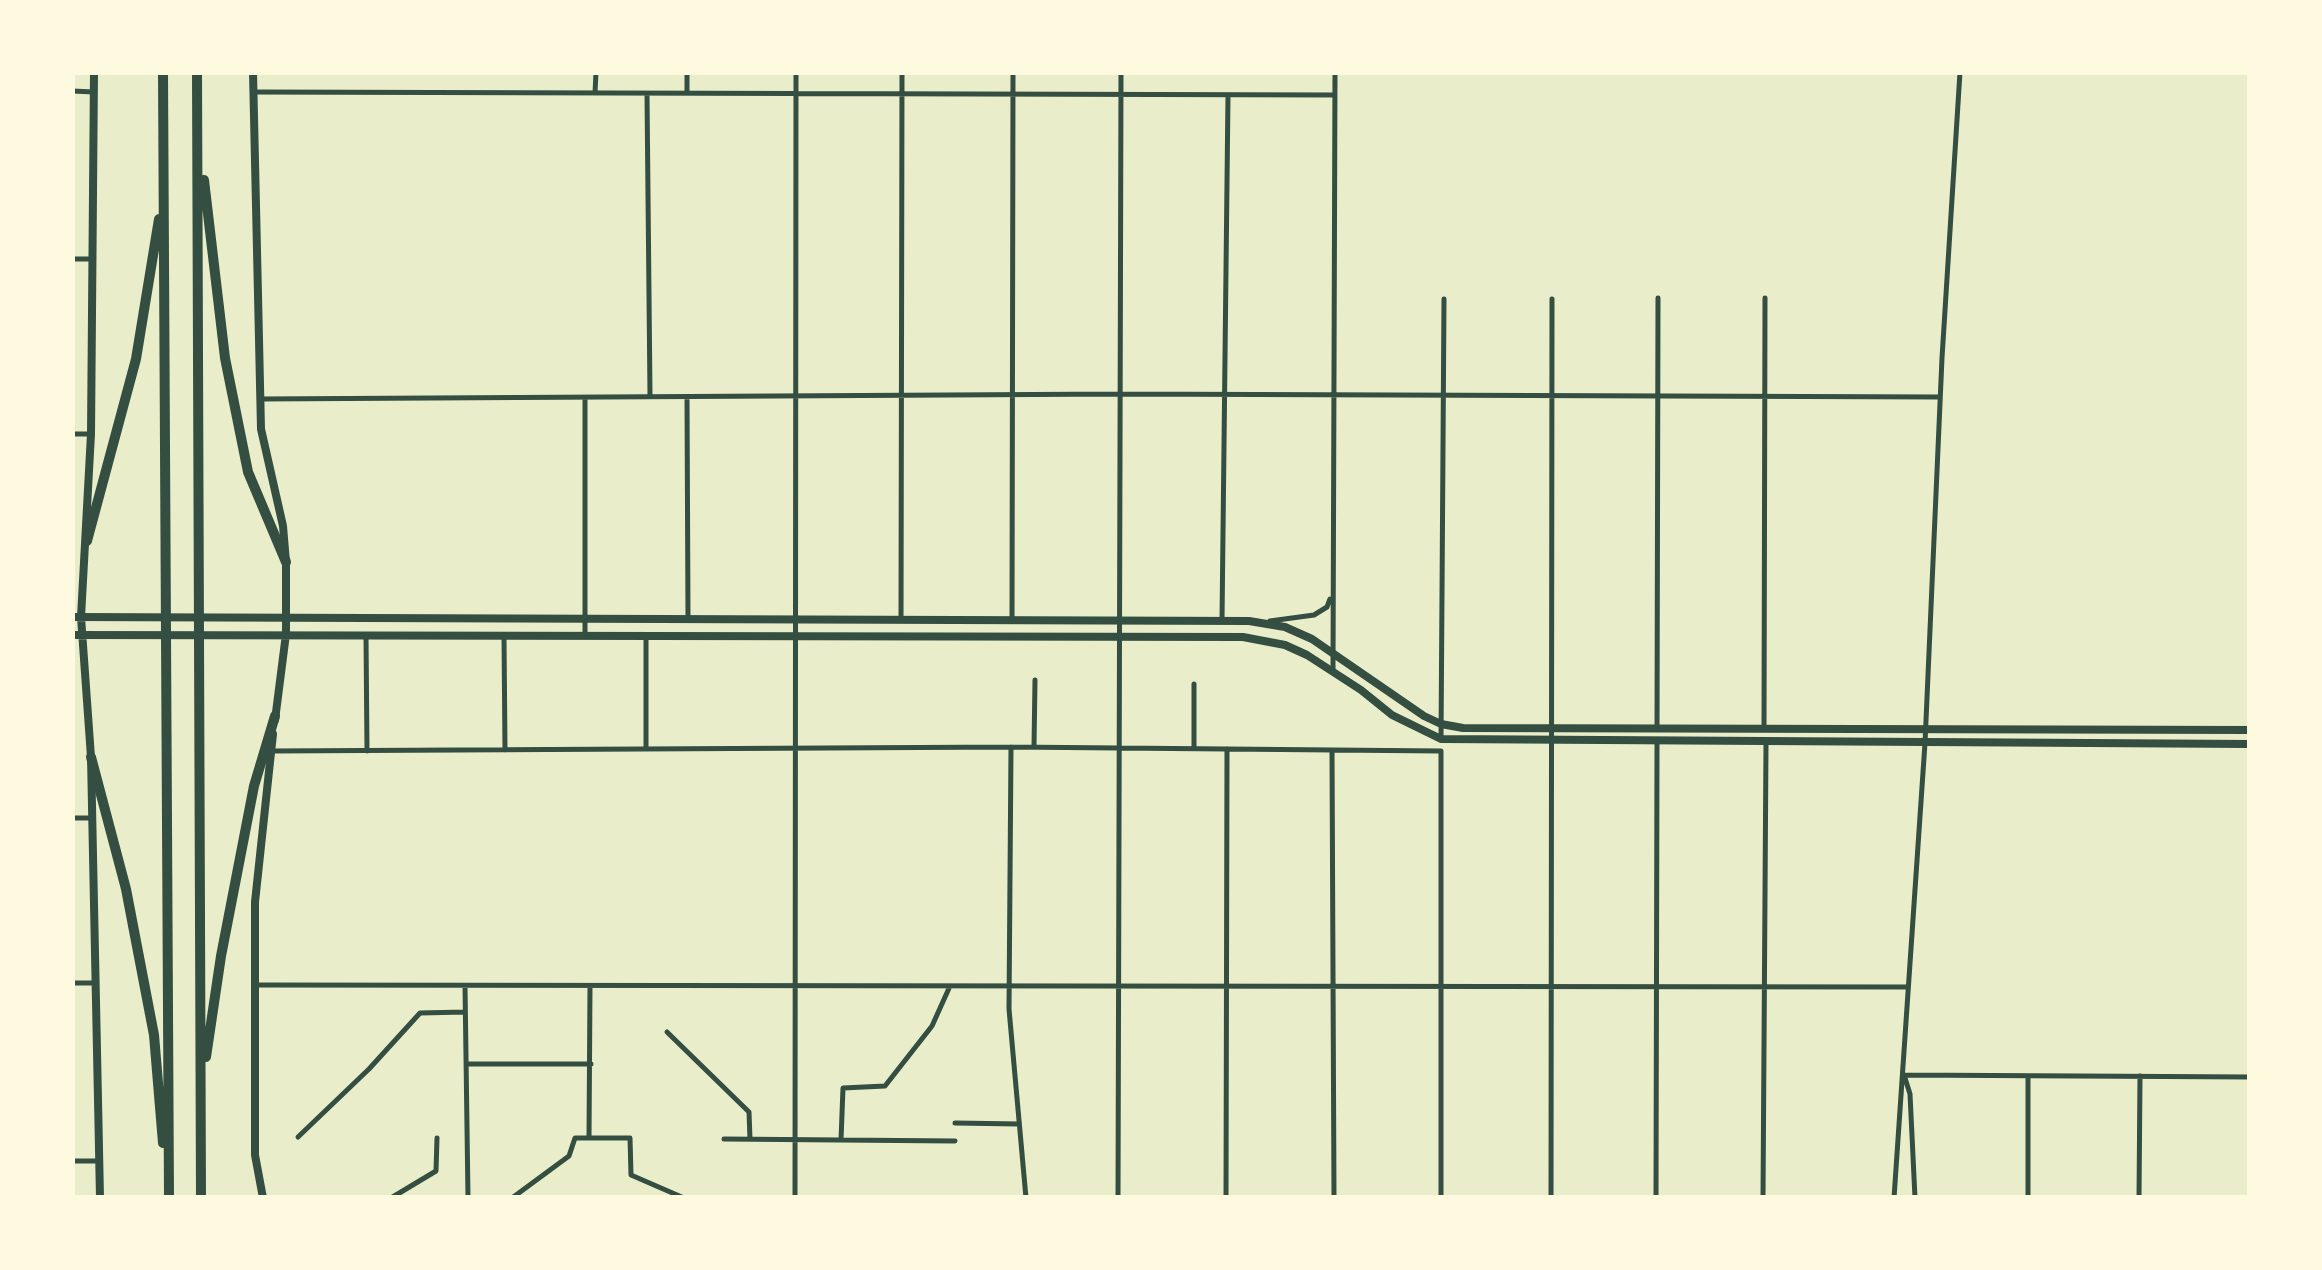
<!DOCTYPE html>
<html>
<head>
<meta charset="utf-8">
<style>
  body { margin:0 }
  #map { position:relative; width:2322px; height:1270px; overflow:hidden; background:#e9edc9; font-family:"Fira Sans",sans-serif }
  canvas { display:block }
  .frame { position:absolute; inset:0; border:75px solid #fefae0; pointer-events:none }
</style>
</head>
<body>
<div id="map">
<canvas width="2322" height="1270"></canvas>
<div class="frame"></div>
</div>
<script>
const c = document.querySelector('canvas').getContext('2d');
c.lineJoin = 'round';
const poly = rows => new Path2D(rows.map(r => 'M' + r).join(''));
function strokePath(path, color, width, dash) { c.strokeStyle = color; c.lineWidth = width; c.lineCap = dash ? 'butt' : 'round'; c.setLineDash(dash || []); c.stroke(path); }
const minor = poly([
  [72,91,94,92],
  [253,92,1335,95],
  [595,93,596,72],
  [687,93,687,72],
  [647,94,650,396],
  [72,259,92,259],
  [687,397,688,619],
  [585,398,585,634],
  [260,399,1119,394,1940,397],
  [72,434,91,434],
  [901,619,902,72],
  [1222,620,1228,95],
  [1012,621,1013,72],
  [1270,621,1314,615,1327,607,1330,599],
  [366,637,367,751],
  [504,637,505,750],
  [1333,670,1335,72],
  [1657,729,1658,298],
  [1764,729,1765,298],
  [1441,740,1444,299],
  [1011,747,1009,1009,1026,1198],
  [1034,747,1035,680],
  [1194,748,1194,684],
  [646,749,646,637],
  [272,751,1011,747,1441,751],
  [1332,751,1334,1198],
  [72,818,92,818],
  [72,983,94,983],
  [256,985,1908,987],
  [465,986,468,1198],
  [667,1032,749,1112,750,1139],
  [466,1064,591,1064],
  [1904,1075,2250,1077],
  [1905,1078,1910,1094,1915,1198],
  [955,1123,1019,1124],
  [298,1137,369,1069,420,1013,465,1012],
  [589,1138,590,986],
  [724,1139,955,1141],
  [841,1140,843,1088,885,1086,932,1026,950,986],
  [72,1161,100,1161],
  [391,1198,436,1171,437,1138],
  [512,1198,569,1156,575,1138,630,1138,631,1175,684,1198],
  [795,1198,796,72],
  [1118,1198,1121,72],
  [1226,1198,1227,749],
  [1441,1198,1441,751],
  [1551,1198,1552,299],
  [1656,1198,1657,742],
  [1763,1198,1766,743],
  [1894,1198,1925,743,1942,358,1960,72],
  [2028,1198,2028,1076],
  [2139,1198,2140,1076]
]);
const secondary = poly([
  [94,72,91,434,81,617,91,757,100,1198],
  [253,72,261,429,283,526,286,562,286,634,275,720],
  [72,617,1249,621,1285,627,1312,639,1424,716,1441,724,1463,728,2250,730],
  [72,635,1243,637,1285,645,1307,655,1361,690,1392,715,1441,739,2250,744],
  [263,1198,255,1155,255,902,273,734]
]);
const motorway = poly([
  [163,72,169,1198],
  [197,72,201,1198],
  [204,180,225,358,248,472,286,562],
  [87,541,136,359,159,219],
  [91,757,126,889,154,1035,163,1143],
  [206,1057,221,956,254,786,275,716]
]);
strokePath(minor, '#344e41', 5);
strokePath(secondary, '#344e41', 8);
strokePath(motorway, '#344e41', 10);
</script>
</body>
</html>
